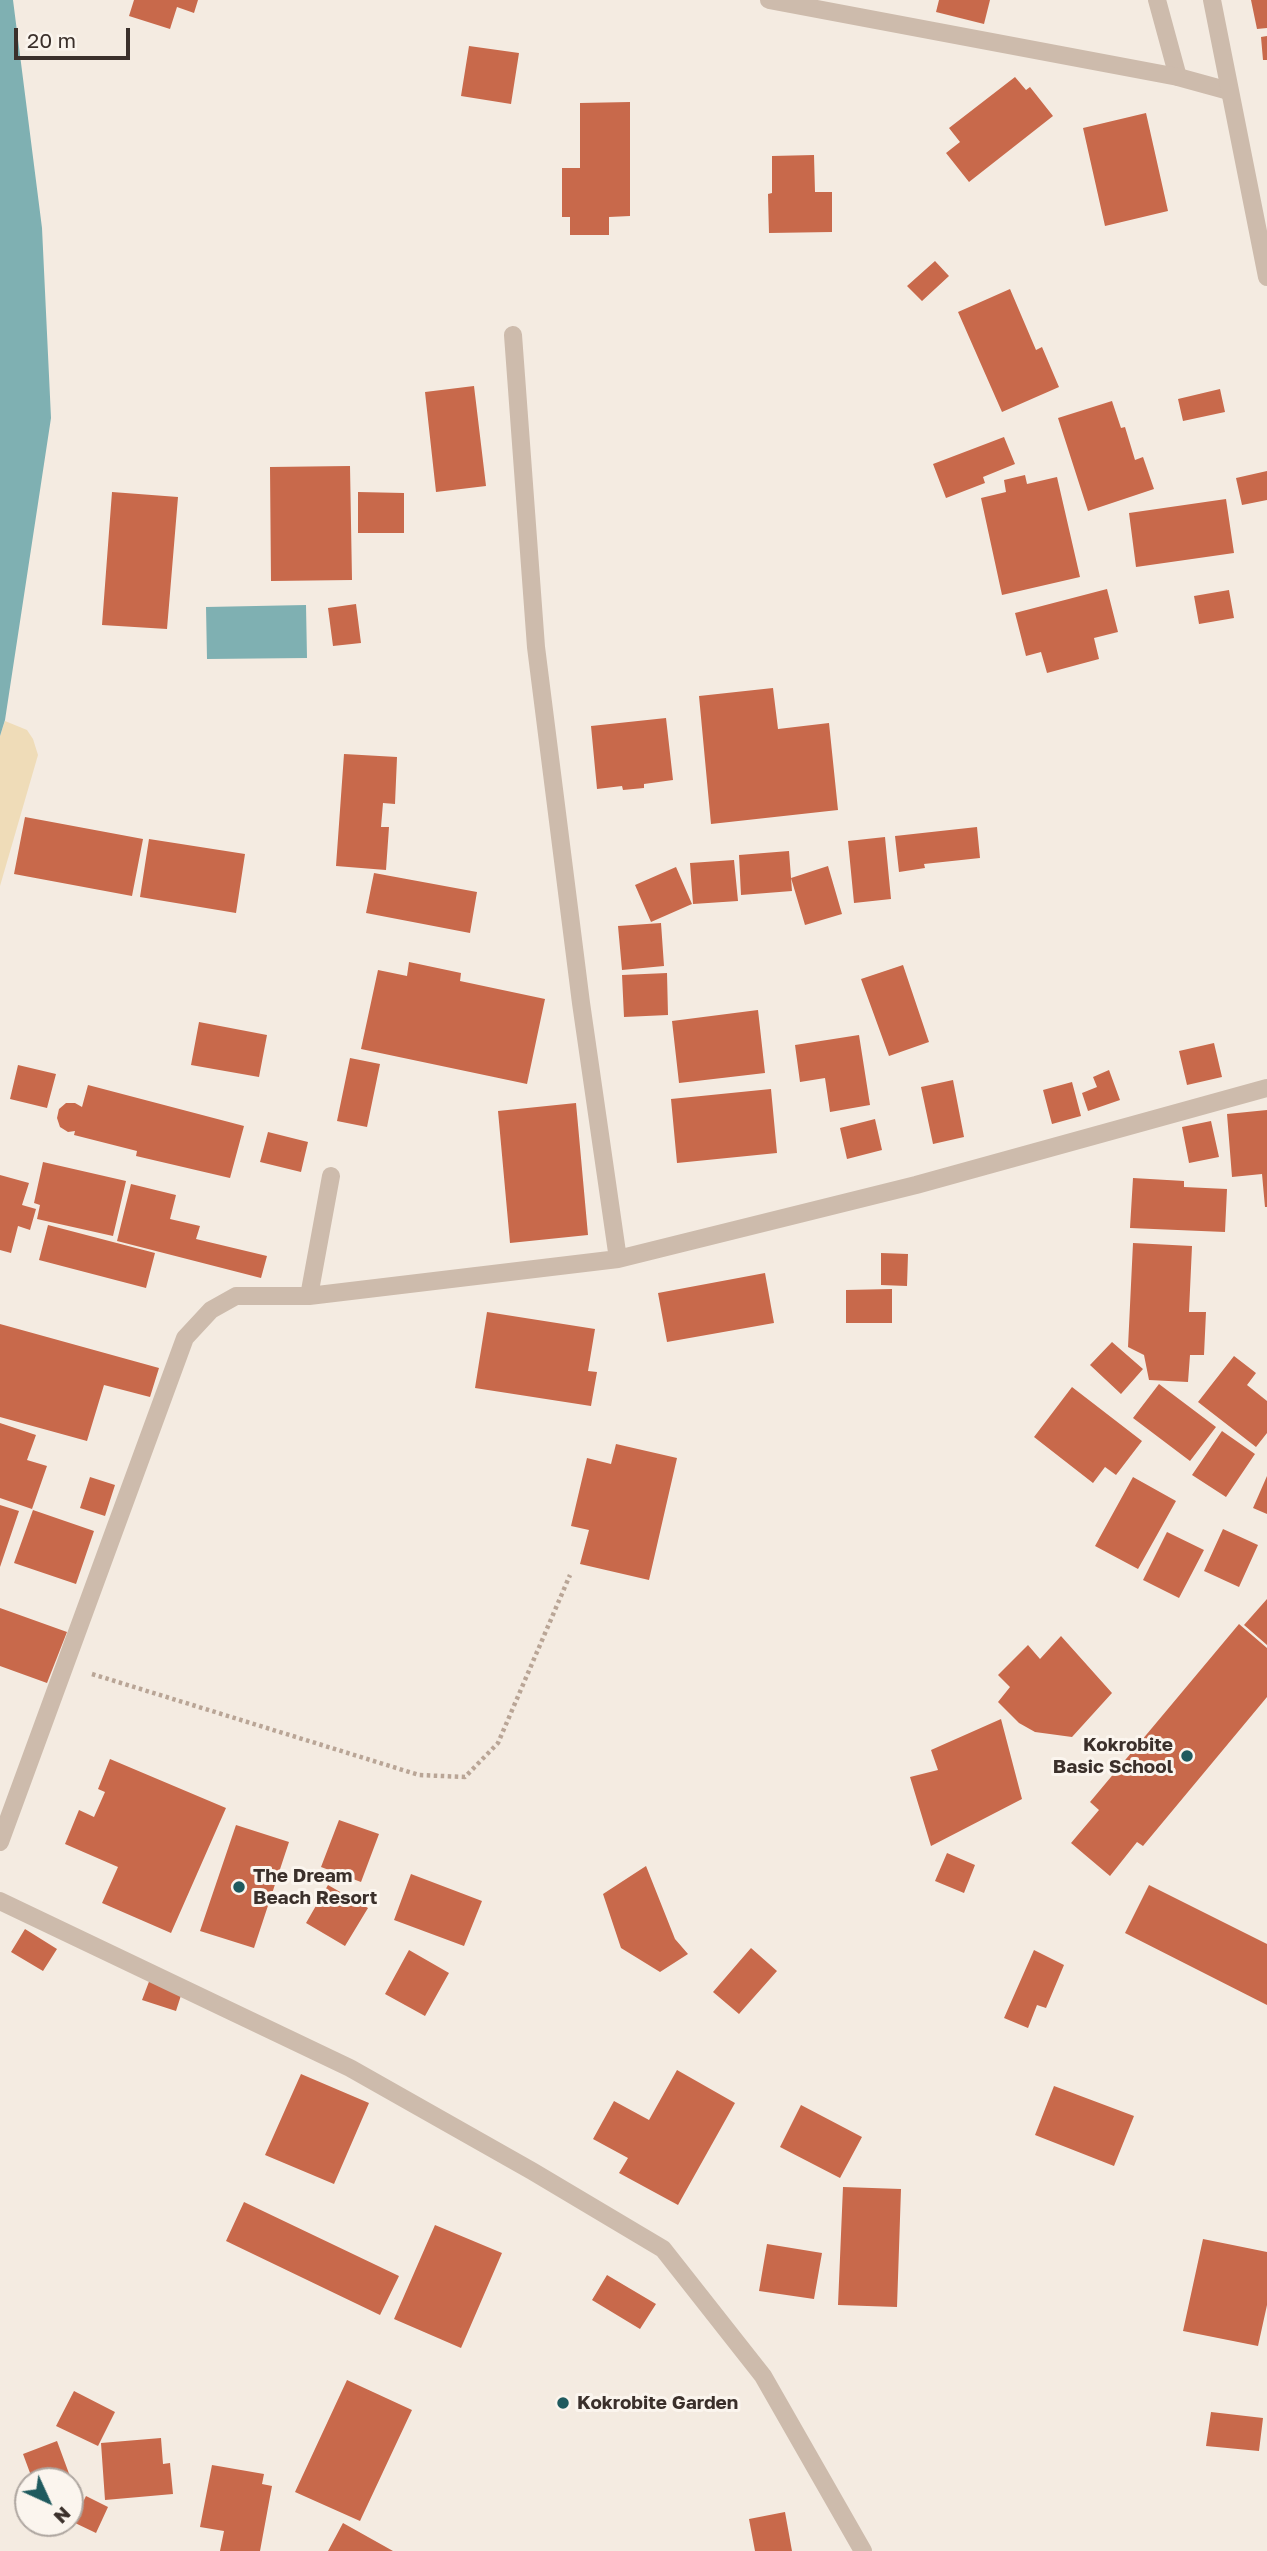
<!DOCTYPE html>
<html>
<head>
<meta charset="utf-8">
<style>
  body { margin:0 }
  #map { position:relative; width:1267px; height:2551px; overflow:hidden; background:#f4ebe1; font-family:"Golos Text",sans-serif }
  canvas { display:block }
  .north { position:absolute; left:14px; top:2467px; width:70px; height:70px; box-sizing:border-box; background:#fbf5ee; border:2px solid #aea6a0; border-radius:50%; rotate:135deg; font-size:19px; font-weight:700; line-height:28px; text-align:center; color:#3b302b }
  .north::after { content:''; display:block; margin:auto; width:24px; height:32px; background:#1f5a5e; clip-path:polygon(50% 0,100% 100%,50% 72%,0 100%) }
  .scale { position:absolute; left:14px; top:28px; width:116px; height:32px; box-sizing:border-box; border:4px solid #3b302b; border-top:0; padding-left:9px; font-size:21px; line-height:24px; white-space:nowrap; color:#3b302b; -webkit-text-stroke:5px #fbf5ee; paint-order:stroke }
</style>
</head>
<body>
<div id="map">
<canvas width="1267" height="2551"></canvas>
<div class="north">N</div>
<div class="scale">20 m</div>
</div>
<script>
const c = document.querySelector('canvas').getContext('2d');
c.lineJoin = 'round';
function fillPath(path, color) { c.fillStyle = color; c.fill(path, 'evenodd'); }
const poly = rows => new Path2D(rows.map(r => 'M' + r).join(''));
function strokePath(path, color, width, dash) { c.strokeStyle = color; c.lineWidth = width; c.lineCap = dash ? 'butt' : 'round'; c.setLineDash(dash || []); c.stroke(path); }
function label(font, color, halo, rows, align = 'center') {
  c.font = font + ' "Golos Text",sans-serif'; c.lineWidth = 6; c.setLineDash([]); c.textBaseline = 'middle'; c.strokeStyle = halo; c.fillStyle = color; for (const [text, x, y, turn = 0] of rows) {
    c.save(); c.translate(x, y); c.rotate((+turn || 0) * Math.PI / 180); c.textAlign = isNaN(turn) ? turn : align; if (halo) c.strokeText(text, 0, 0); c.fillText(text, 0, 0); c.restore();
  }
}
const sand = poly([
  [5,721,27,730,33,739,38,755,0,886,0,736]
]);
const water = poly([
  [0,0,13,0,42,228,51,418,5,720,0,736],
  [306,605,307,658,207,659,206,607]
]);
const building = poly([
  [134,0,198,0,194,13,177,7,170,29,129,16],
  [939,0,990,0,984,24,936,12],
  [1251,0,1267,0,1267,28,1257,29],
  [1267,36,1267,60,1263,60,1261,37],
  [469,46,519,53,511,104,461,96],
  [1015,77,1026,90,1030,87,1053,116,969,182,946,153,960,142,949,128],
  [630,102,630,216,609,217,609,235,570,235,570,217,562,217,562,168,580,168,580,103],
  [1146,113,1168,211,1105,226,1083,128],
  [814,155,815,192,832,192,832,232,769,233,768,194,772,193,772,156],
  [935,261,949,276,922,301,907,286],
  [1010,289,1036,350,1042,347,1059,387,1002,412,958,312],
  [474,386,486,486,436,492,425,392],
  [1220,389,1225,412,1183,421,1178,399],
  [1112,401,1121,428,1125,427,1135,460,1143,457,1154,489,1088,511,1058,418],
  [1004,437,1015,464,983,477,985,483,946,498,933,464],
  [350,466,352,580,271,581,270,467],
  [1267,471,1267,500,1242,505,1236,478],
  [1025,475,1027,484,1057,477,1080,577,1002,595,981,498,1006,492,1004,480],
  [112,492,178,497,167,629,102,625],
  [358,492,404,493,404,533,358,533],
  [1226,499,1234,553,1136,567,1129,513],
  [1107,589,1118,632,1094,638,1099,659,1047,673,1041,652,1026,656,1015,613],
  [1229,590,1234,618,1199,624,1194,596],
  [356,604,361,643,333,646,328,608],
  [773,688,778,729,829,723,838,810,711,824,699,696],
  [666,718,673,780,644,784,644,788,623,790,622,786,597,789,591,726],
  [344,754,397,757,395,804,383,803,381,827,389,827,386,870,336,866],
  [25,817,143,839,132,896,14,874],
  [977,827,980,858,924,864,925,868,899,872,895,836],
  [885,837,891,899,854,903,848,841],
  [149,839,245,854,236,913,140,897],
  [789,851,792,891,741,895,739,855],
  [734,860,738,901,693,904,690,863],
  [828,866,842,914,805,925,791,878],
  [676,867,692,904,651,922,635,885],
  [374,873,477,892,470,933,366,913],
  [661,923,664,966,622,970,618,926],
  [409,962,461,973,460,981,545,999,527,1084,361,1049,378,970,407,976],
  [903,965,929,1042,889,1056,861,979],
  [667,973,668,1015,624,1017,622,975],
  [758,1010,765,1073,679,1083,672,1021],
  [199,1022,267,1035,259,1077,191,1065],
  [859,1035,870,1105,830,1112,825,1078,800,1082,795,1045],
  [1214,1043,1222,1077,1187,1085,1179,1051],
  [350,1058,380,1064,367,1127,337,1121],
  [18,1065,56,1074,47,1108,10,1099],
  [1109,1070,1120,1100,1088,1111,1082,1093,1097,1087,1093,1077],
  [953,1080,964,1137,933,1144,921,1087],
  [1072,1082,1081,1116,1052,1124,1043,1090],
  [88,1085,244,1126,230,1178,136,1156,137,1151,74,1135,75,1131,68,1132,60,1127,57,1118,59,1109,66,1103,75,1103,82,1107],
  [771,1089,777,1153,677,1163,671,1099],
  [576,1103,588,1235,510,1243,498,1111],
  [1267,1110,1267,1207,1265,1207,1262,1174,1232,1177,1227,1114],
  [875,1119,882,1150,847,1159,840,1128],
  [1211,1121,1219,1157,1189,1163,1182,1127],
  [268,1132,308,1142,301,1172,260,1162],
  [43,1162,126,1181,113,1236,37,1219,40,1205,34,1203],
  [0,1175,29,1183,22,1205,36,1209,30,1230,18,1226,11,1253,0,1250],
  [1133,1178,1184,1181,1184,1187,1227,1189,1225,1232,1130,1228],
  [131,1184,176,1195,170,1219,200,1226,196,1239,267,1256,261,1278,117,1241],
  [48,1225,155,1253,146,1288,39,1260],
  [1133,1243,1192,1246,1189,1312,1206,1312,1204,1355,1190,1355,1188,1382,1149,1380,1144,1355,1128,1347],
  [881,1253,908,1254,907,1286,881,1285],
  [765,1273,774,1323,667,1342,658,1293],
  [892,1289,892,1323,846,1323,846,1290],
  [487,1312,595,1329,588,1371,597,1372,591,1406,475,1388],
  [0,1324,159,1368,150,1397,104,1385,87,1441,0,1417],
  [1112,1342,1143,1369,1121,1394,1090,1365],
  [1234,1356,1256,1373,1247,1385,1267,1401,1267,1433,1256,1447,1198,1402],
  [1159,1384,1216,1427,1190,1461,1133,1418],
  [1072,1387,1142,1441,1116,1475,1105,1467,1093,1483,1034,1437],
  [0,1423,36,1435,27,1460,47,1466,32,1509,0,1498],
  [1222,1431,1255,1454,1226,1497,1192,1475],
  [616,1444,677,1458,649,1580,580,1564,589,1530,571,1526,587,1458,611,1464],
  [1267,1476,1267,1514,1253,1508],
  [90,1477,115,1485,105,1516,80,1508],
  [1133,1477,1176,1501,1138,1569,1095,1546],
  [0,1505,19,1511,0,1567],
  [33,1510,94,1531,76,1584,14,1563],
  [1223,1529,1258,1545,1239,1587,1204,1571],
  [1167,1532,1204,1550,1179,1598,1143,1580],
  [1267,1599,1267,1645,1244,1625],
  [0,1608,67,1632,47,1683,0,1666],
  [1239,1624,1267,1648,1267,1697,1143,1846,1137,1842,1110,1876,1071,1843,1099,1810,1090,1802],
  [1061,1636,1112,1693,1072,1737,1035,1732,1019,1723,998,1702,1010,1687,998,1675,1028,1645,1040,1659],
  [1001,1719,1022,1799,931,1846,910,1777,938,1770,931,1750],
  [110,1759,226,1808,171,1933,102,1903,118,1867,65,1844,79,1810,94,1817,105,1792,98,1789],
  [339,1820,379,1834,361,1882,321,1867],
  [236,1825,289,1842,254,1948,200,1931],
  [947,1853,975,1865,964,1893,935,1881],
  [646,1866,675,1939,688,1954,660,1972,621,1948,603,1894],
  [411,1874,482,1901,464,1946,394,1920],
  [328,1885,368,1908,345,1946,306,1923],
  [1149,1885,1267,1944,1267,2005,1125,1933],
  [25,1929,57,1949,43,1971,11,1952],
  [751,1948,777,1971,739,2014,713,1992],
  [409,1950,449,1973,425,2016,385,1994],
  [1034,1950,1064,1965,1046,2008,1037,2005,1028,2028,1004,2018],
  [150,1979,183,1989,176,2011,142,2000],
  [677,2070,735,2103,678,2205,619,2173,628,2158,593,2139,614,2101,649,2120],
  [301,2074,369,2103,334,2184,265,2155],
  [1054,2086,1134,2116,1114,2166,1035,2135],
  [801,2105,862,2137,840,2178,780,2147],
  [843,2187,901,2189,897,2307,838,2305],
  [244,2202,399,2276,380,2315,226,2241],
  [435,2225,502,2253,461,2348,394,2319],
  [1203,2239,1267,2252,1267,2305,1258,2346,1183,2331],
  [767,2244,822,2253,814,2299,759,2291],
  [607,2275,656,2304,640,2329,592,2300],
  [347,2380,412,2410,360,2521,295,2492],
  [74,2391,115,2412,98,2446,56,2426],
  [1211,2412,1263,2418,1259,2451,1206,2446],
  [161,2438,163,2464,170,2463,173,2494,105,2500,101,2443],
  [57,2441,71,2479,33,2481,23,2454],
  [212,2465,264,2474,262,2484,272,2486,260,2551,220,2551,224,2531,200,2527],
  [86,2496,108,2507,96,2533,73,2522],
  [785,2512,792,2551,755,2551,749,2519],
  [343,2523,393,2551,328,2551]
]);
const path = poly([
  [92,1674,419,1775,465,1777,498,1743,570,1575]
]);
const service = poly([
  [1157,0,1178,77]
]);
const minor = poly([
  [769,0,1178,77,1229,91],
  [513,335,536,647,581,1003,618,1259],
  [309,1296,331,1176],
  [0,1842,185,1338,211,1310,236,1296,309,1296,618,1259,916,1185,1267,1088],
  [0,1901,350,2068,532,2171,663,2249,763,2376,863,2551]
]);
const tertiary = poly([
  [1212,0,1267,277]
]);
const markers = [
  [1187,1756,7,"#1f5a5e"],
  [239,1887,7,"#1f5a5e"],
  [563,2403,7,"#1f5a5e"]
];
const poiNames = [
  ["Kokrobite",1173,1745,"right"],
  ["Basic School",1173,1767,"right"],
  ["The Dream",253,1876],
  ["Beach Resort",253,1898],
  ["Kokrobite Garden",577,2403]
];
fillPath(sand, '#efdcb8');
fillPath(water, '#7fb0b2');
fillPath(building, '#c8694b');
strokePath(path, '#b9a596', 4.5, [3.5, 3.5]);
strokePath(service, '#cdbbac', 18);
strokePath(minor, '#cdbbac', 18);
strokePath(tertiary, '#cdbbac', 18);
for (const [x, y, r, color] of markers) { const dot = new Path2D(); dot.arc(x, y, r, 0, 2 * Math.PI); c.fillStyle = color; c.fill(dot); strokePath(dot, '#fbf5ee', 2.5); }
label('bold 19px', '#3b302b', '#fbf5ee', poiNames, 'left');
</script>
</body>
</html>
